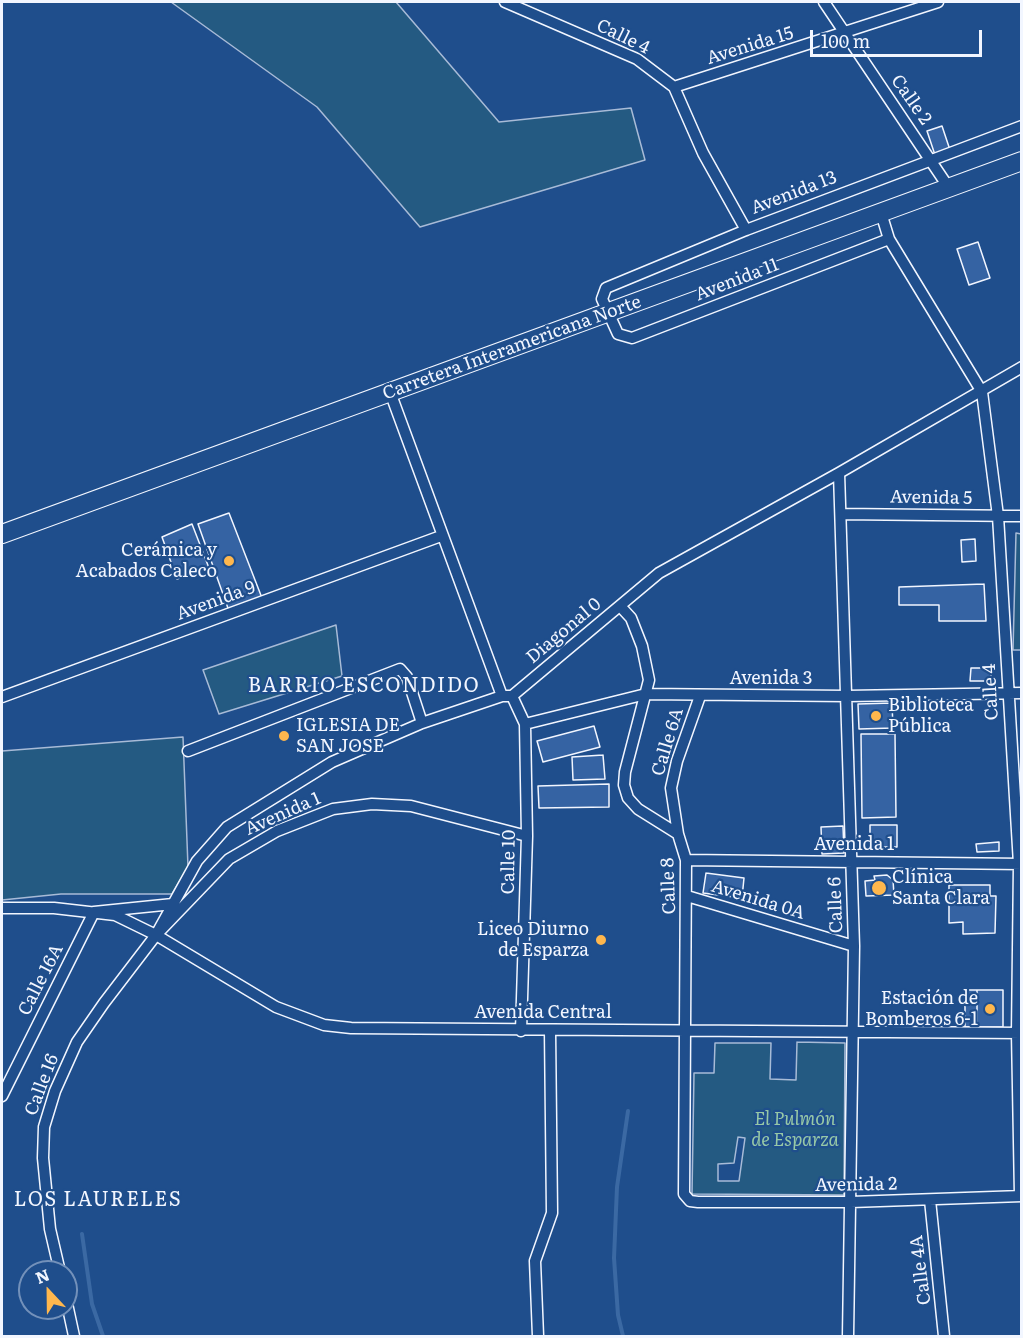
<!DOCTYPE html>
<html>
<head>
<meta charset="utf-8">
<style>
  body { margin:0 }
  #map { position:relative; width:1023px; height:1338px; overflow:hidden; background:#1f4e8c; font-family:Literata,serif }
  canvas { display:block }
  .frame { position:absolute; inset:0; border:3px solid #f2f6ff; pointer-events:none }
  .north { position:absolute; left:18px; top:1260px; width:60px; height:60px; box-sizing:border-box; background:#1f4e8c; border:2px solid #7391ba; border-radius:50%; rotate:338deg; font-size:16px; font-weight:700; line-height:24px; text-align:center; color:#f2f6ff }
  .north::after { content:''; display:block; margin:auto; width:21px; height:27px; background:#ffb74d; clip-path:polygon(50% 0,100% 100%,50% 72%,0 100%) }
  .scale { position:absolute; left:810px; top:30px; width:172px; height:27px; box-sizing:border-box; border:3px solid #f2f6ff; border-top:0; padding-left:8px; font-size:18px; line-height:21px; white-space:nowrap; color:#f2f6ff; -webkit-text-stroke:4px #1f4e8c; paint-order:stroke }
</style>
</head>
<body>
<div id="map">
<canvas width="1023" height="1338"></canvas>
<div class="frame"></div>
<div class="north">N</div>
<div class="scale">100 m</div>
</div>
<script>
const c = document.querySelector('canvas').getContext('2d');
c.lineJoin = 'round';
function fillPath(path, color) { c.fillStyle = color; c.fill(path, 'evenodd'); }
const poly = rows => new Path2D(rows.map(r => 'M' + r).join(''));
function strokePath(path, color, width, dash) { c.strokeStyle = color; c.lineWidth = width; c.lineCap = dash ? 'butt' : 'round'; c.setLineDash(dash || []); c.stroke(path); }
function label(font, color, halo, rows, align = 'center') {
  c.font = font + ' Literata,serif'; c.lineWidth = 4.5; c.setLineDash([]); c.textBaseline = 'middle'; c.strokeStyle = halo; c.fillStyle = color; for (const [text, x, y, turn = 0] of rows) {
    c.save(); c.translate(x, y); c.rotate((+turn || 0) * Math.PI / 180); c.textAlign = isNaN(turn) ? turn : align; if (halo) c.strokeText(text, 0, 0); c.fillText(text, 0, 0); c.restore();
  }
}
const green = poly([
  [171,2,396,2,499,122,631,108,645,160,420,227,317,107,171,2],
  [1016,533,1021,534,1021,650,1013,650,1016,533],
  [336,625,342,676,219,714,203,670,336,625],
  [183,737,188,867,172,894,61,894,2,900,2,751,183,737],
  [797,1042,845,1043,844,1195,692,1194,694,1073,714,1073,715,1043,771,1043,770,1079,796,1080,797,1042],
  [738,1137,745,1138,739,1181,718,1181,718,1164,734,1163,738,1137]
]);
const stream = poly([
  [82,1234,92,1304,103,1336],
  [623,1336,618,1315,614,1258,617,1187,628,1111]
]);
const building = poly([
  [942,126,950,150,935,155,927,131,942,126],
  [978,242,990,278,969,285,957,249,978,242],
  [229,513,262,598,229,611,198,524,229,513],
  [192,524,209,568,177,579,162,537,192,524],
  [975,539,976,561,962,562,961,540,975,539],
  [984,584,986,621,939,621,939,605,899,605,899,587,984,584],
  [971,668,991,668,991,681,970,681,971,668],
  [892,703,893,728,859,729,858,704,892,703],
  [594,726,600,747,543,762,537,741,594,726],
  [861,734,895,734,896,817,862,818,861,734],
  [603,755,605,779,573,780,572,757,603,755],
  [609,784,609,807,539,808,538,786,609,784],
  [870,825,897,825,897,847,870,847,870,825],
  [843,826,844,853,822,854,821,827,843,826],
  [999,842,999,851,977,852,976,844,999,842],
  [706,873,744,878,742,898,703,893,706,873],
  [887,875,893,880,894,895,866,896,865,881,875,880,874,876,887,875],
  [949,885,990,885,990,896,996,896,995,933,963,934,963,922,949,923,949,885],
  [965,990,977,990,977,1027,965,1027,965,990],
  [977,990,1003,990,1003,1027,977,1027,977,990]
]);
const minor = poly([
  [505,2,637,59,674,87,703,153,746,230],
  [824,2,949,188],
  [674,87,938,2],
  [881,213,889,239,982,392,998,516,1019,864,1017,1033,1020,1196],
  [889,239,632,338,618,334,602,299,606,288,746,230,1022,126],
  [390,392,502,696],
  [839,473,854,946,848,1336],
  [841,514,1022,516],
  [620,606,631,618,642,646,649,680,625,772,624,785,628,798,638,809,678,834,686,860,684,1194,690,1201,698,1202,851,1202,1022,1196],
  [512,696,525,724,527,836,521,1031],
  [2,697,441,536],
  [525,724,646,694,847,696,1022,693],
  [188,751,400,669,407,677,422,723],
  [678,834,671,788,677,761,700,696],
  [686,860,1022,864],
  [687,896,854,946],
  [2,908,54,908,115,915,156,935,276,1007,324,1025,351,1028,1022,1033],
  [156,935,197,861,227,827,332,762,422,723,502,696,512,696,659,573,839,473,1022,367],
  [2,1096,94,912,173,904],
  [930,1200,944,1336],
  [60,1272,50,1229,43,1158,44,1127,55,1091,77,1042,104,1003,156,935,229,859,277,831,333,809,372,804,411,806,527,836],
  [66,1299,74,1336],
  [538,1336,535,1261,552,1213,550,1030]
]);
const trunk = poly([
  [2,534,1022,161]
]);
const markers = [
  [229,561,6,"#ffb74d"],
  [876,716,6,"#ffb74d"],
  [284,736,6,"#ffb74d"],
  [879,888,8,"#ffb74d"],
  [601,940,6,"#ffb74d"],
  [990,1009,6,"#ffb74d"]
];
const streetNames = [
  ["Calle 4",623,37,26],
  ["Avenida 15",750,46,-17],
  ["Calle 2",911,100,55],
  ["Avenida 13",794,193,-21],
  ["Avenida 11",737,280,-21],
  ["Carretera Interamericana Norte",512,348,-20],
  ["Avenida 5",931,498,1],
  ["Avenida 9",216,601,-20],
  ["Diagonal 0",564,631,-40],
  ["Avenida 3",771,679],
  ["Calle 4",991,692,-93],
  ["Calle 6A",668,742,-73],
  ["Avenida 1",283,814,-24],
  ["Avenida 1",854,845],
  ["Calle 10",509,862,-89],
  ["Calle 8",669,886,-92],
  ["Avenida 0A",758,900,17],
  ["Calle 6",836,905,-92],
  ["Calle 16A",41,980,-63],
  ["Avenida Central",543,1013],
  ["Calle 16",42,1085,-69],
  ["Avenida 2",856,1185,-1],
  ["Calle 4A",921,1270,-97]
];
const poiNames = [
  ["Cerámica y",217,551],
  ["Acabados Caleco",217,572],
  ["Biblioteca",888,706,"left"],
  ["Pública",888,727,"left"],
  ["IGLESIA DE",296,726,"left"],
  ["SAN JOSE",296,747,"left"],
  ["Clínica",892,878,"left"],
  ["Santa Clara",892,899,"left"],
  ["Liceo Diurno",589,930],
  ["de Esparza",589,951],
  ["Estación de",978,999],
  ["Bomberos 6-1",978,1020]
];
const parkNames = [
  ["El Pulmón",795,1120],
  ["de Esparza",795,1141]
];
const neighbourhoodNames = [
  ["BARRIO ESCONDIDO",364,686],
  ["LOS LAURELES",98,1200]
];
fillPath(green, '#245a82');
strokePath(green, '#a8bbd7', 1.5);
strokePath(stream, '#3b69a3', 4);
fillPath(building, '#3563a3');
strokePath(building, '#f2f6ff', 1.5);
strokePath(minor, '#f2f6ff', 13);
strokePath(trunk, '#f2f6ff', 20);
strokePath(minor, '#1f4e8c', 10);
strokePath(trunk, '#1f4e8c', 18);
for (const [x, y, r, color] of markers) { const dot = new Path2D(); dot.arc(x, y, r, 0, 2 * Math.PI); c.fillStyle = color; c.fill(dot); strokePath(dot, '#1f4e8c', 2); }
label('18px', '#f2f6ff', '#1f4e8c', streetNames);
label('18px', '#f2f6ff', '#1f4e8c', poiNames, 'right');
label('italic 18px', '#97c8a6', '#1f4e8c', parkNames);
c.letterSpacing = '1.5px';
label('20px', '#f2f6ff', '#1f4e8c', neighbourhoodNames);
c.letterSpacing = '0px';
</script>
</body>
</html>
